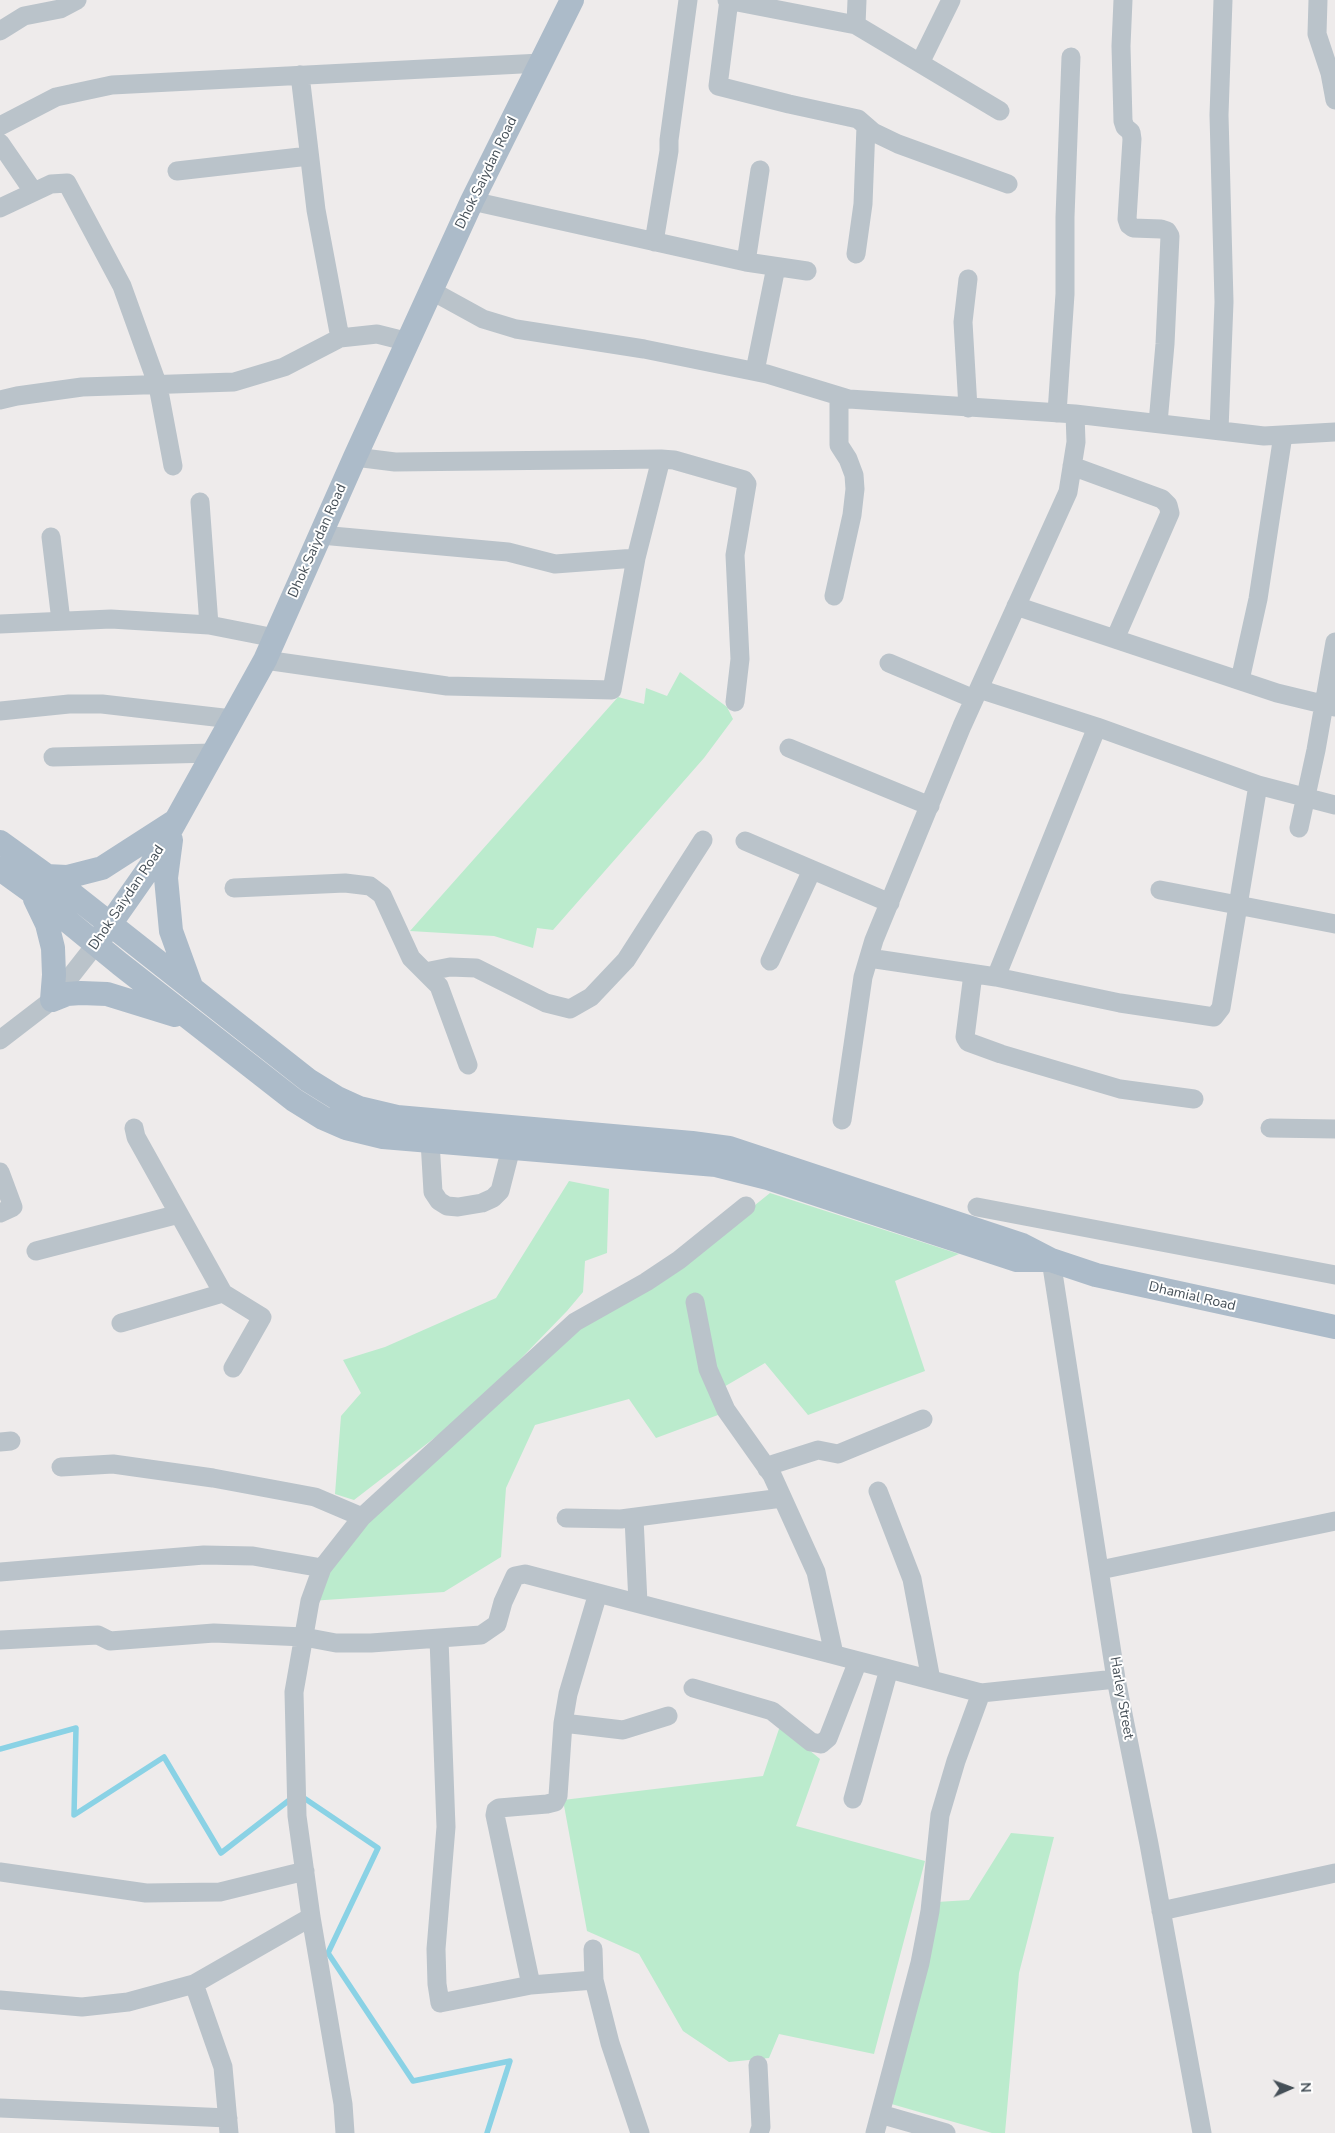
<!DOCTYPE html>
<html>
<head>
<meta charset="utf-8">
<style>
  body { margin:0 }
  #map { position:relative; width:1335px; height:2133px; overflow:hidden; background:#eeebeb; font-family:"Nunito Sans",sans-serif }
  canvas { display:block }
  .north { position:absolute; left:1265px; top:2063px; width:50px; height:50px; -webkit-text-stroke:4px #fff; paint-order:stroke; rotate:88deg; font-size:14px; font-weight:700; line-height:20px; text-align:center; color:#454f57 }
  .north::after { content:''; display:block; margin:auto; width:18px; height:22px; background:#454f57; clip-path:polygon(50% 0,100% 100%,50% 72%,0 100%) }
</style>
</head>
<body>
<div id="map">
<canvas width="1335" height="2133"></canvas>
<div class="north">N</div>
</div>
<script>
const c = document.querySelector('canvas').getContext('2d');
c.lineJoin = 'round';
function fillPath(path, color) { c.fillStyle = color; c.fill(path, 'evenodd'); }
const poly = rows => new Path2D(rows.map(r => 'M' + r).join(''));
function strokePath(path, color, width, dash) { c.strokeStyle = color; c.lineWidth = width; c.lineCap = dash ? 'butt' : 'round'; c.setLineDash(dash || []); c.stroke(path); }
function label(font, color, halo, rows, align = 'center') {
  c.font = font + ' "Nunito Sans",sans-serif'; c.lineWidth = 4; c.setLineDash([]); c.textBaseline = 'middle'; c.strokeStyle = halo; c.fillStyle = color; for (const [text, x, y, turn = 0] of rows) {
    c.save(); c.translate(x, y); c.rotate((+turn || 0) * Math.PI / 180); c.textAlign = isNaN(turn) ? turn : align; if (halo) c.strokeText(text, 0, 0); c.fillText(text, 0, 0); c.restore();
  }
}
const green = poly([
  [680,672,727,707,733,719,704,758,553,930,537,928,533,948,494,936,410,931,618,697,644,704,646,688,667,696],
  [569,1181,609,1189,607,1253,585,1261,583,1292,567,1311,472,1409,354,1500,335,1494,341,1416,361,1393,343,1360,385,1347,496,1298],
  [770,1193,959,1254,895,1281,925,1371,808,1415,765,1363,722,1388,718,1415,656,1438,629,1399,535,1425,506,1488,501,1557,444,1592,310,1601,355,1531,572,1334,704,1246],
  [780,1726,820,1759,796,1826,925,1861,874,2054,779,2034,769,2058,729,2062,683,2031,639,1954,587,1931,563,1800,763,1776],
  [1011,1833,1054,1837,1019,1973,1005,2133,992,2133,888,2103,937,1902,969,1900]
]);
const stream = poly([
  [0,1749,76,1728,74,1815,164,1757,221,1853,292,1798],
  [301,1796,378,1848,328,1953,413,2081,510,2061,487,2133]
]);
const minor = poly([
  [727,0,856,25,1000,111],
  [729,0,718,86,789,104,858,119,873,132,898,144,1008,184],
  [1123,0,1121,46,1123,121,1125,127,1131,132,1132,139,1127,219,1129,225,1133,228,1161,229,1167,231,1170,236,1165,344,1158,423],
  [1318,0,1317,34,1330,73,1335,100],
  [856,25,857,0],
  [0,31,24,16,60,9,77,0],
  [920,63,951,0],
  [300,75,316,210,340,338],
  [0,126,56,97,112,85,541,63],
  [0,143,33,191],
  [177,171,309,156],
  [472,201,746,262,807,271],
  [0,208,51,184,67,183,122,286,158,386,173,466],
  [654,242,669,151,669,140,688,0],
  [856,254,863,204,866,126],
  [746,262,760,170],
  [432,291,483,319,516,329,644,349,767,374,849,399,1075,414,1264,436,1335,432],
  [755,371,776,267],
  [0,400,17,396,82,387,234,382,284,367,340,338,377,334,409,342],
  [968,408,963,322,968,279],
  [1057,413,1065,294,1065,217,1071,57],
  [1219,430,1224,302,1219,115,1223,0],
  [355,457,395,462,661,459,674,460,744,480,747,484,735,555,740,659,735,702],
  [1072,466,1162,499,1168,505,1170,513,1115,639],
  [200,502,209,625],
  [321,535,508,552,555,564,636,558],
  [51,537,61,621],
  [834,596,852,515,855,489,854,475,848,459,839,445,839,396],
  [1016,606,1277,693,1335,707],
  [0,624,111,619,209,625,275,638],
  [265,660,447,686,612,690,636,558,661,459],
  [889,663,974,699],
  [1240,680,1258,599,1283,435],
  [0,711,69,704,102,704,232,719],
  [1097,727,1258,785,1335,805],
  [789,748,930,806],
  [53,757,213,753],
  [1299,828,1316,750,1335,642],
  [745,841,890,903],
  [234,888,345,883,370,886,382,895,411,958,439,986,468,1065],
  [1160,890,1335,924],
  [869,958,996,977,1097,727,979,689],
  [770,961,812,870],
  [425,972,450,967,476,968,546,1003,570,1009,591,997,626,960,703,840],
  [973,974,965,1037,968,1042,1001,1054,1120,1089,1194,1099],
  [996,977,1120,1003,1214,1017,1221,1008,1258,785],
  [0,1040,52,1000,96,944],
  [842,1120,863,977,874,940,962,726,1068,492,1076,442,1075,414],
  [134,1128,136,1137,223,1293,262,1317,233,1368],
  [1270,1128,1335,1129],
  [430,1141,433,1192,439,1201,447,1206,458,1207,482,1203,493,1198,500,1191,511,1148],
  [0,1172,13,1207,0,1213],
  [977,1207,1335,1275],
  [36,1251,179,1214],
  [1051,1260,1116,1679,1149,1844,1202,2133],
  [695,1302,708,1369,726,1410,772,1475,816,1572,834,1654],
  [121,1323,223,1293],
  [0,1442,11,1441],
  [61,1467,113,1464,213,1478,315,1497,362,1517],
  [767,1469,774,1464,818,1450,838,1454,923,1419],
  [878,1491,912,1579,931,1680],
  [566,1518,621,1519,782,1498],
  [634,1518,638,1603],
  [1100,1570,1335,1521],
  [0,1572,204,1555,253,1556,322,1568],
  [439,1639,446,1827,436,1949,437,1984,440,2003,531,1985,594,1980],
  [0,1640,98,1635,110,1641,214,1633,304,1637,336,1643,371,1643,481,1635,497,1624,503,1602,515,1576,525,1574,981,1693,1116,1679],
  [693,1688,772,1711,811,1742,821,1744,828,1738,858,1661],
  [563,1723,623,1730,668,1716],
  [853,1799,889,1669],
  [0,1872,146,1893,220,1892,305,1871],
  [1161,1911,1335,1873],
  [593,1949,594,1980,610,2043,640,2133],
  [194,1984,223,2067,229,2133],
  [531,1985,495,1815,496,1810,499,1808,547,1804,555,1802,558,1796,563,1723,568,1694,598,1593],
  [0,2000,82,2007,128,2002,194,1984,311,1917],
  [758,2065,761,2127,759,2133],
  [0,2108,228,2118],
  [880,2114,946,2133],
  [345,2133,343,2104,311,1917,297,1816,294,1692,310,1601,322,1568,362,1517,575,1322,646,1282,679,1260,746,1206],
  [875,2133,920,1963,930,1911,940,1815,956,1761,981,1693]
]);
const major = poly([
  [171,840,166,878,171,931,192,989],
  [0,842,72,894,308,1080,337,1098,359,1108,397,1117,692,1143,729,1148,1022,1245,1051,1260,1096,1275,1335,1327],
  [0,869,32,892,120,964,294,1100,323,1118,346,1128,383,1137,716,1165,768,1178,1017,1260,1047,1260],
  [46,876,67,877,102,868,175,821],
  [35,899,47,924,53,948,54,975,52,1000,67,994,81,993,107,994,175,1015],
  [101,937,150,867,265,660,355,457,472,201,572,0]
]);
const streetNames = [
  ["Dhok Saiydan Road",487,173,-64],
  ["Dhok Saiydan Road",318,541,-66],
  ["Dhok Saiydan Road",127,898,-56],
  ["Dhamial Road",1192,1297,13],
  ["Harley Street",1121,1698,80]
];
fillPath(green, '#bbebcd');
strokePath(stream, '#8ad2e5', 5.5);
strokePath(minor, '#bac3ca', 19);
strokePath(major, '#acbbc9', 24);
label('14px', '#454f57', '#fff', streetNames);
</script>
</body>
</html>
